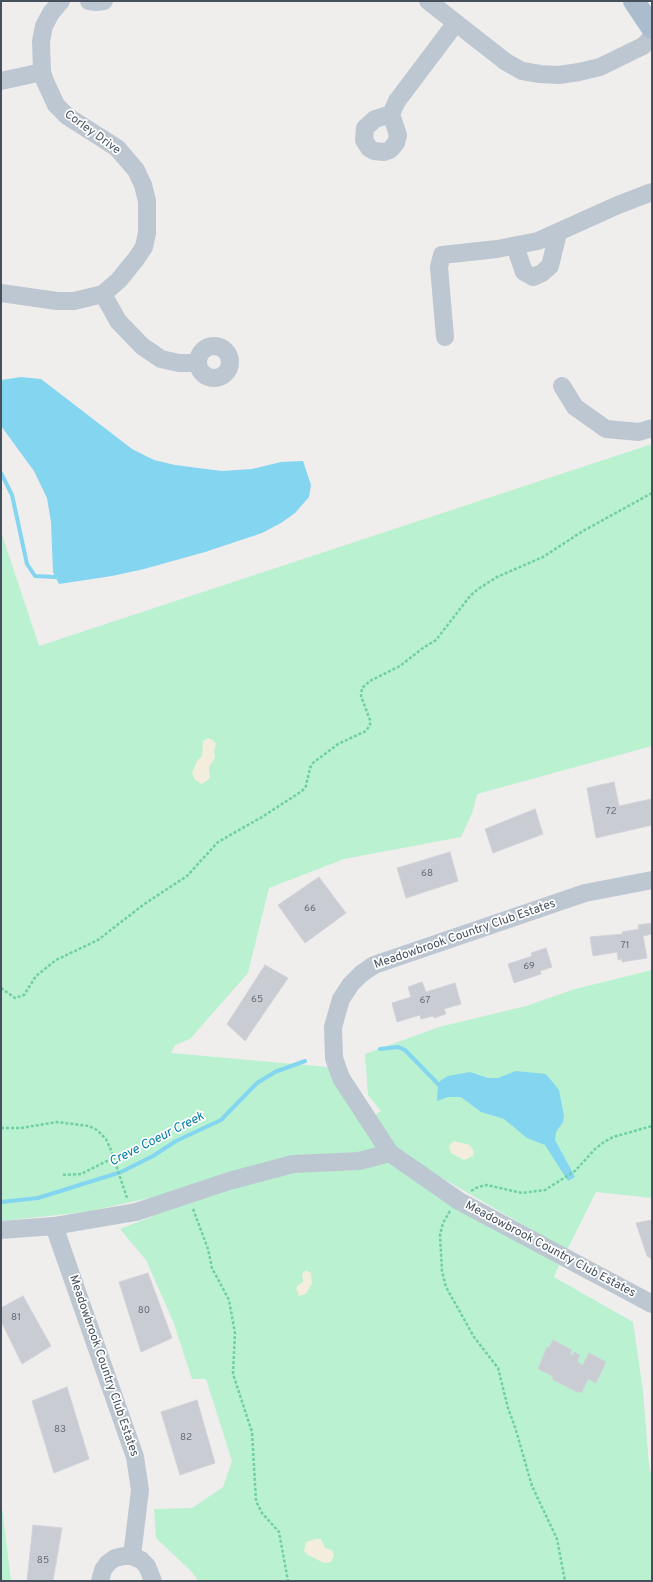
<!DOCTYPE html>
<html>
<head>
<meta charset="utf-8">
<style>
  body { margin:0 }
  #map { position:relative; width:653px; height:1582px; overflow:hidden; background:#f0eded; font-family:Overpass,sans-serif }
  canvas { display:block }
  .frame { position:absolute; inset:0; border:2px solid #45505c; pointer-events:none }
</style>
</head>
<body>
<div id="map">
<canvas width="653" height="1582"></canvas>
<div class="frame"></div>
</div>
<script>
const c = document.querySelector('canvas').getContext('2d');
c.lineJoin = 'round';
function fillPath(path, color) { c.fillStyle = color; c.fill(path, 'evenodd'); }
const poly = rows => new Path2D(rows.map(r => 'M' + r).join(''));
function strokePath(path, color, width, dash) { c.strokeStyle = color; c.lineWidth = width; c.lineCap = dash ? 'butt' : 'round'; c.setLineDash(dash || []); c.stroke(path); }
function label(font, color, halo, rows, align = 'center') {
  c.font = font + ' Overpass,sans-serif'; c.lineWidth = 3.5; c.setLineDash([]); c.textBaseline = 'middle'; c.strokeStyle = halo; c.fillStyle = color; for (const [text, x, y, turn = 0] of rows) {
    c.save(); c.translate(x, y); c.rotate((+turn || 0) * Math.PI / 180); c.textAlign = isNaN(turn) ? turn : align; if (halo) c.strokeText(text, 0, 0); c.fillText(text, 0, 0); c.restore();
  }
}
const green = poly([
  [652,444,652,746,477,794,473,811,461,837,344,859,269,888,248,973,190,1039,175,1045,171,1053,327,1067,390,1162,559,1265,554,1277,633,1322,643,1391,649,1465,652,1480,652,1581,198,1581,192,1572,156,1538,154,1509,192,1508,223,1487,232,1461,206,1379,192,1379,173,1321,146,1260,120,1229,154,1216,149,1198,86,1212,1,1221,1,532,39,646],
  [652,970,652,1198,596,1192,567,1250,395,1151,373,1117,381,1111,368,1095,365,1054,439,1027,526,1006,575,989],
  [1,1499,11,1581,1,1581]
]);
const sand = poly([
  [208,738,213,740,216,744,214,752,215,758,209,767,210,778,202,784,195,780,192,773,197,761,202,756,203,741],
  [454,1141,470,1145,474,1151,473,1156,464,1160,451,1153,449,1146],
  [306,1270,311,1273,312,1284,306,1294,299,1296,296,1288,298,1285,303,1282,302,1274],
  [316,1539,321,1539,325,1548,332,1550,334,1555,331,1562,324,1563,306,1554,304,1551,306,1542]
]);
const water = poly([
  [21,377,41,379,132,449,154,460,175,465,222,471,252,469,281,462,303,461,311,485,309,497,295,513,281,523,262,533,205,552,144,569,112,576,59,584,53,572,51,522,47,498,34,471,1,426,1,380],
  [516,1071,546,1074,559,1090,564,1116,563,1122,556,1132,555,1140,575,1177,568,1181,545,1145,527,1138,504,1119,481,1112,461,1097,448,1097,437,1101,438,1084,440,1081,448,1076,470,1072,488,1078,498,1078]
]);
const stream = poly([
  [1,473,12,495,27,564,35,576,55,577],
  [380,1049,398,1047,405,1050,438,1084],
  [1,1202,38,1198,121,1172,153,1156,176,1141,221,1120,257,1083,275,1072,305,1061]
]);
const building = poly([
  [614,782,619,806,651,799,652,825,596,838,587,788,614,782],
  [535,809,543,834,493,853,485,829,535,809],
  [450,852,458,881,406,898,397,868,450,852],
  [319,877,346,913,305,943,278,905,319,877],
  [651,923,652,934,643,936,647,958,622,962,622,959,618,960,617,952,593,956,590,937,623,934,622,932,639,929,638,925,651,923],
  [546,948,552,967,540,971,541,974,514,983,508,964,532,956,531,953,546,948],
  [265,965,288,978,245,1041,227,1024,265,965],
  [422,982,426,992,455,983,461,1004,444,1009,446,1014,434,1018,433,1016,421,1019,420,1015,397,1022,392,1003,411,997,408,987,422,982],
  [652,1220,652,1259,647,1256,636,1223,652,1220],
  [148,1273,172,1338,141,1352,119,1282,148,1273],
  [23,1296,51,1346,22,1364,1,1321,1,1308,23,1296],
  [553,1340,572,1350,570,1354,573,1355,574,1352,580,1355,577,1362,583,1365,589,1353,606,1362,596,1383,588,1379,582,1392,577,1392,552,1379,553,1376,538,1369,547,1347,549,1348,553,1340],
  [67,1387,89,1459,54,1473,32,1401,67,1387],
  [197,1400,215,1463,180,1475,161,1412,197,1400],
  [33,1525,62,1528,53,1581,27,1581,33,1525]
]);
const path = poly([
  [1,988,15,998,24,995,36,976,56,960,98,940,143,905,187,876,218,842,262,817,302,791,306,786,310,768,313,763,338,744,366,731,370,725,370,720,361,696,362,688,370,681,400,666,423,648,436,640,470,596,478,589,497,577,543,557,583,531,652,493],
  [1,1128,21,1128,57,1122,89,1126,97,1130,106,1139,111,1150,127,1198],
  [63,1175,81,1174,113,1158],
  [471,1191,478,1187,487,1185,522,1193,545,1190,575,1171,595,1149,604,1142,613,1137,652,1126],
  [193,1209,208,1249,212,1268,229,1300,235,1333,233,1374,252,1432,256,1501,262,1513,279,1532,288,1581],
  [450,1211,443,1223,440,1235,442,1271,446,1287,474,1337,498,1368,508,1408,515,1427,532,1486,557,1539,565,1581]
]);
const minor = poly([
  [89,1,96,2,104,1],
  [428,1,506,62,522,71,540,74,559,75,579,72,600,67,643,46,652,37],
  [1,81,42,72],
  [391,114,375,119,365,128,364,140,369,148,374,151,384,152,390,150,396,143,398,135,391,114,397,101,455,24],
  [515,246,524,272,533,277,542,273,550,266,558,233],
  [1,293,57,301,74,301,103,294,119,280,136,259,144,247,147,233,147,201,143,185,136,170,117,148,67,116,56,105,45,81,42,72,41,41,44,26,51,13,61,1],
  [103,294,118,321,142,346,161,359,179,363,197,363],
  [445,337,439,267,442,255,497,249,538,241,618,205,652,192],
  '198 362a16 16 0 1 1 32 0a16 16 0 1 1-32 0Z',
  [562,386,575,407,606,429,639,432,652,428],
  [390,1153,341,1078,334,1058,333,1027,341,999,351,984,361,974,374,965,585,893,652,880],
  [54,1226,135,1457,140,1490,132,1556],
  [1,1230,54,1226,136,1212,229,1181,293,1164,359,1161,390,1153,459,1201,652,1304],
  [100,1581,103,1570,108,1563,115,1558,124,1556,132,1556,141,1560,147,1566,153,1581]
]);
const major = poly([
  [634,1,652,28]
]);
const numberNames = [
  ["72",611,812],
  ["68",427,874],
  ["66",310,909],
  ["71",625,946],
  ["69",529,967],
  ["65",257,1000],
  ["67",425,1001],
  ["80",144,1311],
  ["81",16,1318],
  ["83",60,1430],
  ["82",186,1438],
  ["85",43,1561]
];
const streetNames = [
  ["Corley Drive",92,133,36],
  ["Meadowbrook Country Club Estates",465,935,-19],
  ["Meadowbrook Country Club Estates",550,1250,28],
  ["Meadowbrook Country Club Estates",103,1366,71]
];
const waterNames = [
  ["Creve Coeur Creek",157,1140,-27]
];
fillPath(green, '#b9f1d1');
fillPath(sand, '#f3eddd');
fillPath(water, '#84d5f0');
strokePath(stream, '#84d5f0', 4);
fillPath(building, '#caccd3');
strokePath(building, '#d1d3da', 1);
strokePath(path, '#6fd0a4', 2.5, [3, 2]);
strokePath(minor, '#bdc7d1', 18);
strokePath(major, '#abbcce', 22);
label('10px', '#666f7a', null, numberNames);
label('12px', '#45505c', '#fff', streetNames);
label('italic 13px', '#067ea6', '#fff', waterNames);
</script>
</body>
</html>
